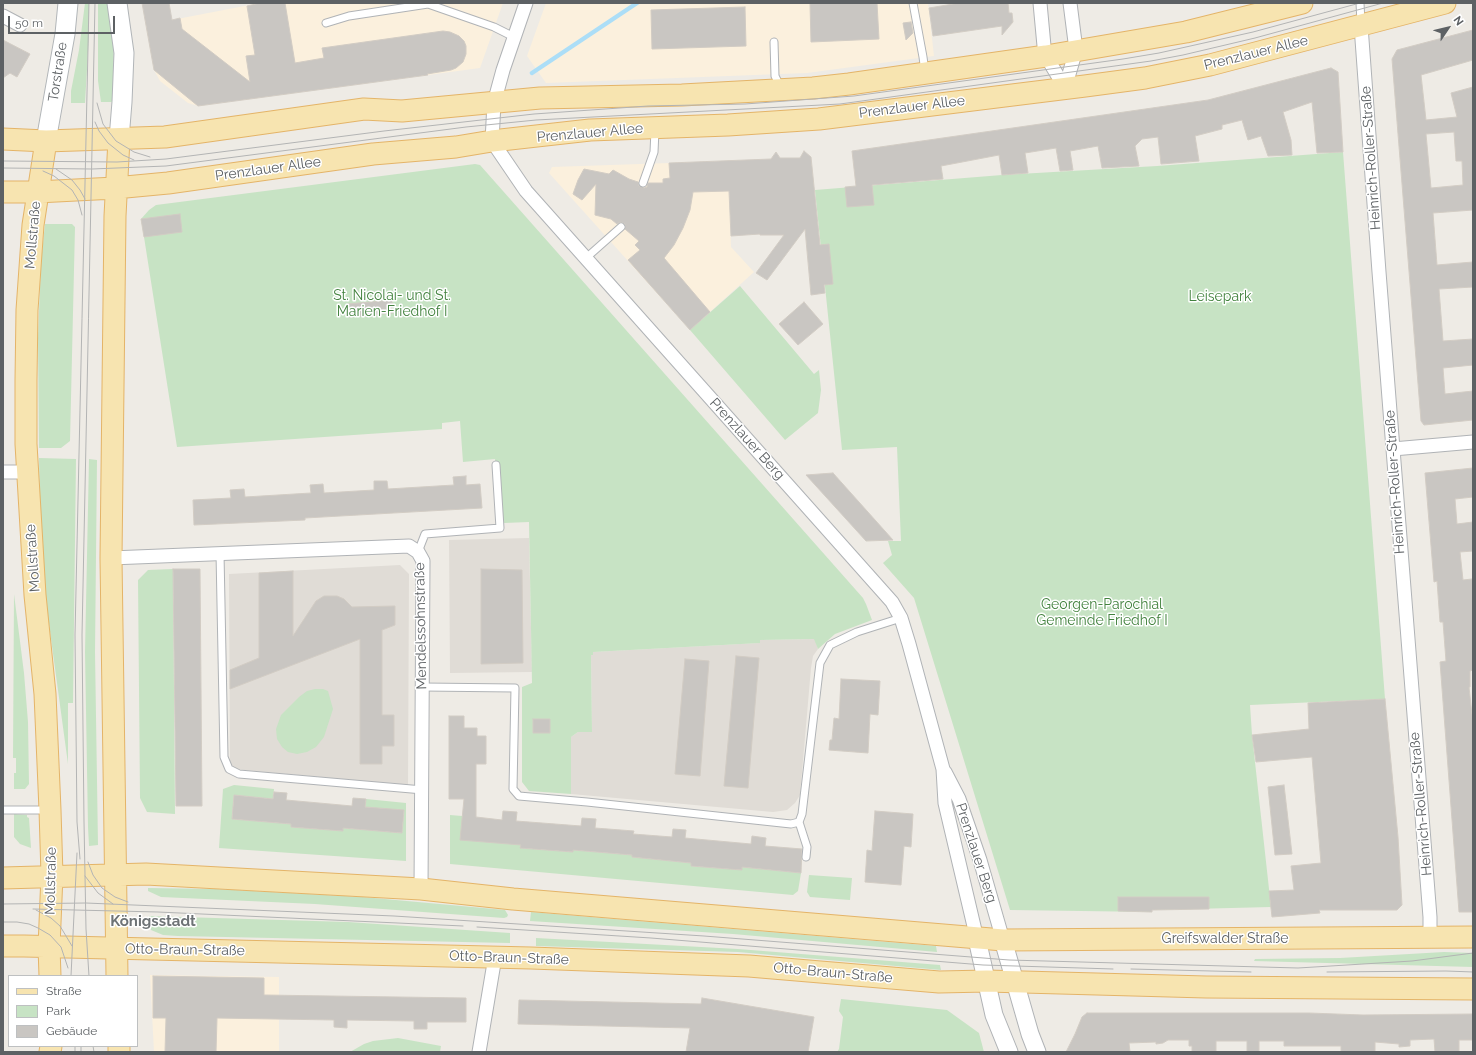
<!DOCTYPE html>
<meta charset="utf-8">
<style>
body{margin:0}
#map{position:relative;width:1476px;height:1055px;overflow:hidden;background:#eeebe5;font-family:Raleway,sans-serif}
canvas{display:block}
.frame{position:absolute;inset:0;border:4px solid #5d6164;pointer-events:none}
.legend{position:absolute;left:8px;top:975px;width:130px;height:72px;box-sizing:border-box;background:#fff;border:1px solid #bec0c1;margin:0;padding:5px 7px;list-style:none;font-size:12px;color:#5d6164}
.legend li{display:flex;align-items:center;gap:8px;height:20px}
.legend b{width:20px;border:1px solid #bec0c1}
.north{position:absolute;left:1428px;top:8px;width:40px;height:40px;-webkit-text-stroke:3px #fff;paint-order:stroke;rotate:55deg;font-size:11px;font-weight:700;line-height:16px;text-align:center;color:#5d6164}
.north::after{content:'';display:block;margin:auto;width:14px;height:18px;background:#5d6164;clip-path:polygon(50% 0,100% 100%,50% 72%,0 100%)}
.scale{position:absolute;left:8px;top:16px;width:107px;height:18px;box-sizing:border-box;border:2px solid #5d6164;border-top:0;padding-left:5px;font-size:12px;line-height:14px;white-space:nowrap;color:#5d6164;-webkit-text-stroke:3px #fff;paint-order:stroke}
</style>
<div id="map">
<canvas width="1476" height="1055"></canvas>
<div class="frame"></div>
<ul class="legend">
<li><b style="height:5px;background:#f7e4b0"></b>Straße</li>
<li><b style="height:11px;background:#c7e3c4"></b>Park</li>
<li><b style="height:11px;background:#c9c6c2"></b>Gebäude</li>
</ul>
<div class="north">N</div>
<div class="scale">50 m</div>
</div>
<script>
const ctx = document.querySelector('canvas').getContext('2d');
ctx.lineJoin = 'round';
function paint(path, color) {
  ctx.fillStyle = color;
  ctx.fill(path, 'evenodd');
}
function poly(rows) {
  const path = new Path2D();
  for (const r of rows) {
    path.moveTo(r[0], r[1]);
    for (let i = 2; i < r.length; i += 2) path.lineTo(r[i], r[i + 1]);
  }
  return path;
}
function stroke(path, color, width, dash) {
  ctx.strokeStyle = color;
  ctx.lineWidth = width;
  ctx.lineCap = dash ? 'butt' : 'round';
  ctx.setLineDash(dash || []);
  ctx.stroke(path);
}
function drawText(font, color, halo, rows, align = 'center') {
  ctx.font = font + ' Raleway,sans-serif';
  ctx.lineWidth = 3;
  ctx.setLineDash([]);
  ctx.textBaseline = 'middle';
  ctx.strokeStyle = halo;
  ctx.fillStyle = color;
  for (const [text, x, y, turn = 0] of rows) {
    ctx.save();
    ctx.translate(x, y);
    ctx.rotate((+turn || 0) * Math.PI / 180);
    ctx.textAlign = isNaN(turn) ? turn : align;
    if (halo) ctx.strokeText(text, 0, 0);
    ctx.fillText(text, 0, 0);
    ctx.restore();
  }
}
paint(poly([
 [260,3,503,3,480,68,198,106,188,103,160,81,154,70,146,25],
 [546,3,928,3,934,56,807,73,546,83,527,56],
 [728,161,731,247,754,272,690,330,549,173,552,167],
 [150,975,279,977,279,1052,154,1052]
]), '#fbf0dd');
paint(poly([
 [529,538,532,672,450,673,449,540],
 [400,565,409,574,408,785,244,770,234,768,230,763,229,574],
 [815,639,818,649,813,656,811,668,800,795,795,803,787,810,773,812,571,794,571,737,578,732,592,732,591,655,593,652,759,643,760,640]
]), '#e0dcd6');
paint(poly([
 [85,3,89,3,89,35,85,103,71,103,71,91,79,50],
 [98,3,110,3,114,37,113,102,101,102,98,81],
 [1343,152,1385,699,1250,705,1252,735,1271,907,1152,910,1152,912,1010,910,914,598,883,563,892,555,888,541,901,541,897,447,842,450,815,190,1002,175,1157,166],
 [475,164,480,165,863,598,866,604,872,620,835,634,818,649,814,639,760,640,760,643,593,652,593,655,591,655,592,732,578,732,571,737,571,794,529,791,522,782,522,687,532,683,529,522,504,523,500,518,495,459,463,462,460,421,442,423,442,429,177,447,144,237,141,219,149,210,156,205],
 [45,224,72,224,75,227,70,441,61,448,39,448,38,337,41,262],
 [740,286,814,374,819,370,821,390,818,413,785,440,690,330],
 [39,458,76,459,73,703,68,703,68,764,41,565],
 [89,459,97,460,95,652,98,845,89,846,88,827,85,652],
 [173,569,175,814,147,812,140,798,138,580,148,570],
 [14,594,24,673,28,722,29,784,25,789,14,789,14,773,16,773,16,758,13,758],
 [315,689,323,689,328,691,333,709,324,737,316,747,307,752,297,754,288,752,282,747,277,739,276,729,281,715,299,697,307,691],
 [234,785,274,789,273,799,234,795,232,819,291,824,291,827,342,831,343,828,402,833,404,811,365,807,366,799,406,803,406,861,219,848,223,789],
 [14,814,27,815,27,817,29,818,31,848,20,844,14,837],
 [450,815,462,816,521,845,521,848,572,852,573,850,632,855,632,857,691,863,691,866,742,870,742,867,801,873,798,891,793,895,450,864],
 [809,875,852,878,850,900,810,897,807,892],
 [148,888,216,889,363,897,505,910,508,915,507,917,504,918,315,904,161,897,148,891],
 [531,912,936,946,937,952,733,934,530,921],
 [149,916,348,922,510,933,510,943,178,936,163,935,151,930],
 [536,938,738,949,940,965,941,970,738,952,536,946],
 [1444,952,1473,953,1473,967,1254,961,1255,959,1340,958],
 [841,999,947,1010,979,1033,984,1052,837,1052,839,1049,843,1017,839,1011],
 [398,1038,441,1046,440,1052,350,1052,364,1044,373,1041]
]), '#c7e3c4');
stroke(poly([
 [532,73,637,3]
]), '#acdef7', 4.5);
const building = poly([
 [142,3,169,3,172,20,180,18,182,29,250,82,246,56,255,55,247,6,260,3,285,3,295,63,324,58,322,48,443,31,450,32,459,36,464,41,466,46,466,54,463,62,456,68,451,70,427,74,428,75,198,106,154,70,142,3],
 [810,3,877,3,879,39,811,42,810,3],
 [959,3,1008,3,1009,13,1012,13,1013,22,1002,35,1002,26,933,36,929,8,959,3],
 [745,7,746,46,652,49,651,10,745,7],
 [911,22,913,33,906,40,903,23,911,22],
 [1473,30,1473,60,1421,75,1426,120,1457,117,1451,93,1473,87,1473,210,1433,213,1437,265,1473,262,1473,287,1439,289,1443,341,1473,339,1473,365,1443,368,1445,394,1473,391,1473,420,1424,425,1421,421,1392,59,1397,50,1473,30],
 [1454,132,1456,161,1462,161,1463,185,1431,188,1426,134,1454,132],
 [3,40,30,54,17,77,10,73,3,78,3,40],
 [1331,68,1338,72,1343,152,1317,153,1312,102,1283,112,1291,140,1292,155,1268,156,1261,136,1248,140,1242,120,1222,125,1222,129,1195,136,1199,161,1161,164,1158,137,1142,139,1135,146,1139,166,1102,168,1098,146,1070,151,1073,170,1060,171,1056,148,1025,153,1028,173,1002,175,999,155,941,166,943,179,872,185,874,205,847,207,845,187,856,186,852,151,1208,100,1331,68],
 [804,151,811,157,820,245,829,244,833,284,824,285,825,293,811,295,805,229,767,280,756,273,784,235,760,235,760,234,731,236,729,191,693,192,690,210,683,228,674,245,664,258,710,312,690,330,628,260,640,250,635,245,639,241,625,229,625,224,620,222,617,224,611,219,595,215,596,184,582,200,573,194,578,180,584,169,609,174,613,170,629,179,638,182,639,186,644,188,647,187,648,183,663,183,663,179,670,178,669,163,771,159,776,152,780,158,800,158,804,151],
 [180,214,182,232,144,237,141,219,180,214],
 [392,300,393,313,349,317,348,304,392,300],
 [804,302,823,324,798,345,779,324,804,302],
 [1473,468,1473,497,1455,499,1457,524,1473,522,1473,551,1460,552,1463,580,1472,579,1473,590,1473,670,1470,671,1470,687,1469,687,1473,724,1473,912,1459,912,1440,662,1446,661,1443,622,1440,622,1437,581,1434,582,1425,473,1473,468],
 [833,473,893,540,866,541,806,475,833,473],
 [466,476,466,485,480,484,482,508,305,518,305,520,194,525,193,500,231,498,230,490,244,489,245,497,311,493,310,485,323,484,324,493,374,490,374,481,387,481,388,489,454,485,453,477,466,476],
 [173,569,200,569,202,806,176,806,173,569],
 [481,569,522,570,523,663,481,664,481,569],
 [293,571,293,636,316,601,324,596,337,596,344,599,352,607,395,606,395,625,382,630,382,715,394,715,394,746,382,746,382,764,360,764,360,639,230,689,230,670,259,658,259,573,293,571],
 [736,656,759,658,748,788,724,786,736,656],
 [685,659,709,661,700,776,675,774,685,659],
 [841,679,880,681,878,715,870,714,868,753,829,750,830,740,832,740,834,718,839,719,841,679],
 [1385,699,1398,837,1402,905,1397,910,1319,910,1320,913,1272,917,1269,891,1294,890,1291,866,1321,863,1312,757,1256,762,1252,735,1309,729,1308,703,1385,699],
 [449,716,464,716,464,728,477,728,477,736,486,736,486,764,476,764,476,817,502,820,503,811,517,812,516,821,581,826,582,818,596,819,595,828,634,831,633,834,672,837,673,829,686,830,685,838,751,844,752,836,766,838,765,846,802,849,801,873,742,867,742,870,691,866,691,863,632,857,632,855,573,850,573,852,520,848,521,845,460,840,464,799,449,799,449,716],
 [533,719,550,719,550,733,533,733,533,719],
 [1284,785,1292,854,1275,855,1268,787,1284,785],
 [274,792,287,793,286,800,352,806,353,798,366,799,365,807,404,810,402,833,343,828,343,831,291,827,291,824,232,819,234,795,273,799,274,792],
 [875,811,913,814,911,847,904,846,901,885,865,882,867,850,872,851,875,811],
 [1118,897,1209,897,1209,909,1152,910,1152,912,1118,911,1118,897],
 [153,976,264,978,264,995,466,998,466,1022,427,1022,427,1029,414,1029,414,1021,347,1020,347,1028,334,1027,334,1020,217,1018,216,1052,165,1052,166,1018,153,1018,153,976],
 [702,998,814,1017,808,1052,686,1052,690,1028,518,1024,519,1000,701,1004,702,998],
 [1087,1013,1309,1013,1363,1015,1473,1014,1473,1040,1459,1040,1459,1052,1435,1052,1434,1039,1410,1040,1410,1046,1399,1047,1399,1044,1375,1042,1375,1052,1341,1052,1341,1046,1284,1046,1284,1041,1259,1041,1259,1052,1247,1052,1247,1041,1216,1041,1216,1052,1192,1052,1192,1046,1189,1046,1189,1040,1168,1040,1163,1043,1156,1044,1156,1042,1129,1043,1130,1052,1066,1052,1075,1034,1082,1017,1087,1013]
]);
paint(building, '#c9c6c2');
stroke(building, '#d2ccc4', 1);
const service = poly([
 [913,3,923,57,925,72],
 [1360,3,1361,23],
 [326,23,349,16,428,4,494,27,514,37],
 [774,42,775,76,781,88],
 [643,183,654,152,655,130],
 [586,258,621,227],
 [418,552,425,534,500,528,496,465],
 [220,553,224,757,229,769,239,774,423,790],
 [423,687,515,688,513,789,519,796,587,802,791,824,799,822],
 [4,810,48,810],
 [806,857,807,847,799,822,802,814,820,663,830,645,857,632,901,618]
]);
const minor = poly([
 [526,3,503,70,494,103,492,141,526,191,892,602,901,618,909,644,943,769,945,803,977,939],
 [1040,3,1044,46,1046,56,1065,88],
 [3,16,20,25],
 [1361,26,1379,272,1430,917,1430,937],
 [1065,88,1076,50,1070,3],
 [1393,449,1473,442],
 [3,472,28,472],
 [111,558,409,546,418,552,423,561,421,889],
 [945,772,959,799,980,860,1003,940],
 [479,1052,495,957]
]);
const tertiary = poly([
 [977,939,994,1015,1009,1052],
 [1003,940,1030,1034,1037,1052]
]);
const secondary = poly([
 [117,3,124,53,122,102,119,139],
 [46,141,65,34,68,3]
]);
const primary = poly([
 [3,139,46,141,165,137,364,109,402,111,540,98,682,95,813,88,849,84,1046,56,1186,32,1302,3],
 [46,141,33,225,27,310,26,380,26,444,35,595,45,694,50,810,52,875,49,947,50,976],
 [3,192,37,192,115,188,168,183,373,154,456,147,492,141,590,130,728,125,819,119,1085,86,1145,78,1210,65,1445,3],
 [3,878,146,874,421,889,513,899,1003,940,1473,937],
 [3,946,24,946,531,958,749,966,939,982,987,981,1206,987,1473,989],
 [117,976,111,558,115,216,119,139],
 [119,1046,119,1052],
 [50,1052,51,1046]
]);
stroke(service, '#b0b3b6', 9);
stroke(minor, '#b0b3b6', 15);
stroke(tertiary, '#b0b3b6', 19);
stroke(secondary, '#b1b5b8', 21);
stroke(primary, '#e4b468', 23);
stroke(service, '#fff', 7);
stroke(minor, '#fff', 13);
stroke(tertiary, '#fff', 17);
stroke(secondary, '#fff', 19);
stroke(primary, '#f7e4b0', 21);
stroke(poly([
 [97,103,103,124,116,141,134,152,150,157],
 [95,122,99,131,108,143,123,155,134,160],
 [3,161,117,162,166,159,384,131,534,114,648,106,745,104,854,96,1123,59,1159,53,1253,32,1360,3],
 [3,168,92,169,166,166,466,127,536,120,840,104,1151,61,1183,55,1255,38,1383,3],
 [56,169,72,180,80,190,85,199],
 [43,171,54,176,72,190,78,200,82,215],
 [80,859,77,822,75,635,89,3],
 [88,862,93,875,102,888,115,897,128,902],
 [85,876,98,893,113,904],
 [3,904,86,903,394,916,704,936,1009,960,1298,968,1412,961,1473,953],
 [33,909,158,912,463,926],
 [36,910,51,918,60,926,72,946],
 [3,922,17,922,29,924,38,928,50,935,61,947,68,968],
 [477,927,651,938,983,965,1113,969],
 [1131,969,1251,972],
 [1327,972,1446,971,1473,972],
 [71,976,77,853],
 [89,976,86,929,84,822,82,635,95,3],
 [75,1046,75,1052],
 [81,1046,81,1052],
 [93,1046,94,1052]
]), '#b3b4b4', 1);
drawText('14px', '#5d6164', '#fff', [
 ["Prenzlauer Allee",1256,53,-14],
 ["Torstraße",58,72,-81],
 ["Prenzlauer Allee",912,107,-7],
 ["Prenzlauer Allee",590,133,-5],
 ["Heinrich-Roller-Straße",1371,158,-94],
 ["Prenzlauer Allee",268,169,-8],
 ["Mollstraße",33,235,-85],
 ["Prenzlauer Berg",747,439,48],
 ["Heinrich-Roller-Straße",1395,482,-94],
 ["Mollstraße",33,558,-94],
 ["Mendelssohnstraße",421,626,-91],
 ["Heinrich-Roller-Straße",1421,804,-95],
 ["Prenzlauer Berg",976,853,72],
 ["Mollstraße",51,881,-89],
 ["Greifswalder Straße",1225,939],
 ["Otto-Braun-Straße",185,950,1],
 ["Otto-Braun-Straße",509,958,2],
 ["Otto-Braun-Straße",833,973,5]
]);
drawText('14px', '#42823e', '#fff', [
 ["St. Nicolai- und St.",392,296],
 ["Marien-Friedhof I",392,312],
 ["Leisepark",1220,297],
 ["Georgen-Parochial",1102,605],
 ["Gemeinde Friedhof I",1102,621]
]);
drawText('bold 15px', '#6e7376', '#fff', [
 ["Königsstadt",153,921]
]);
</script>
